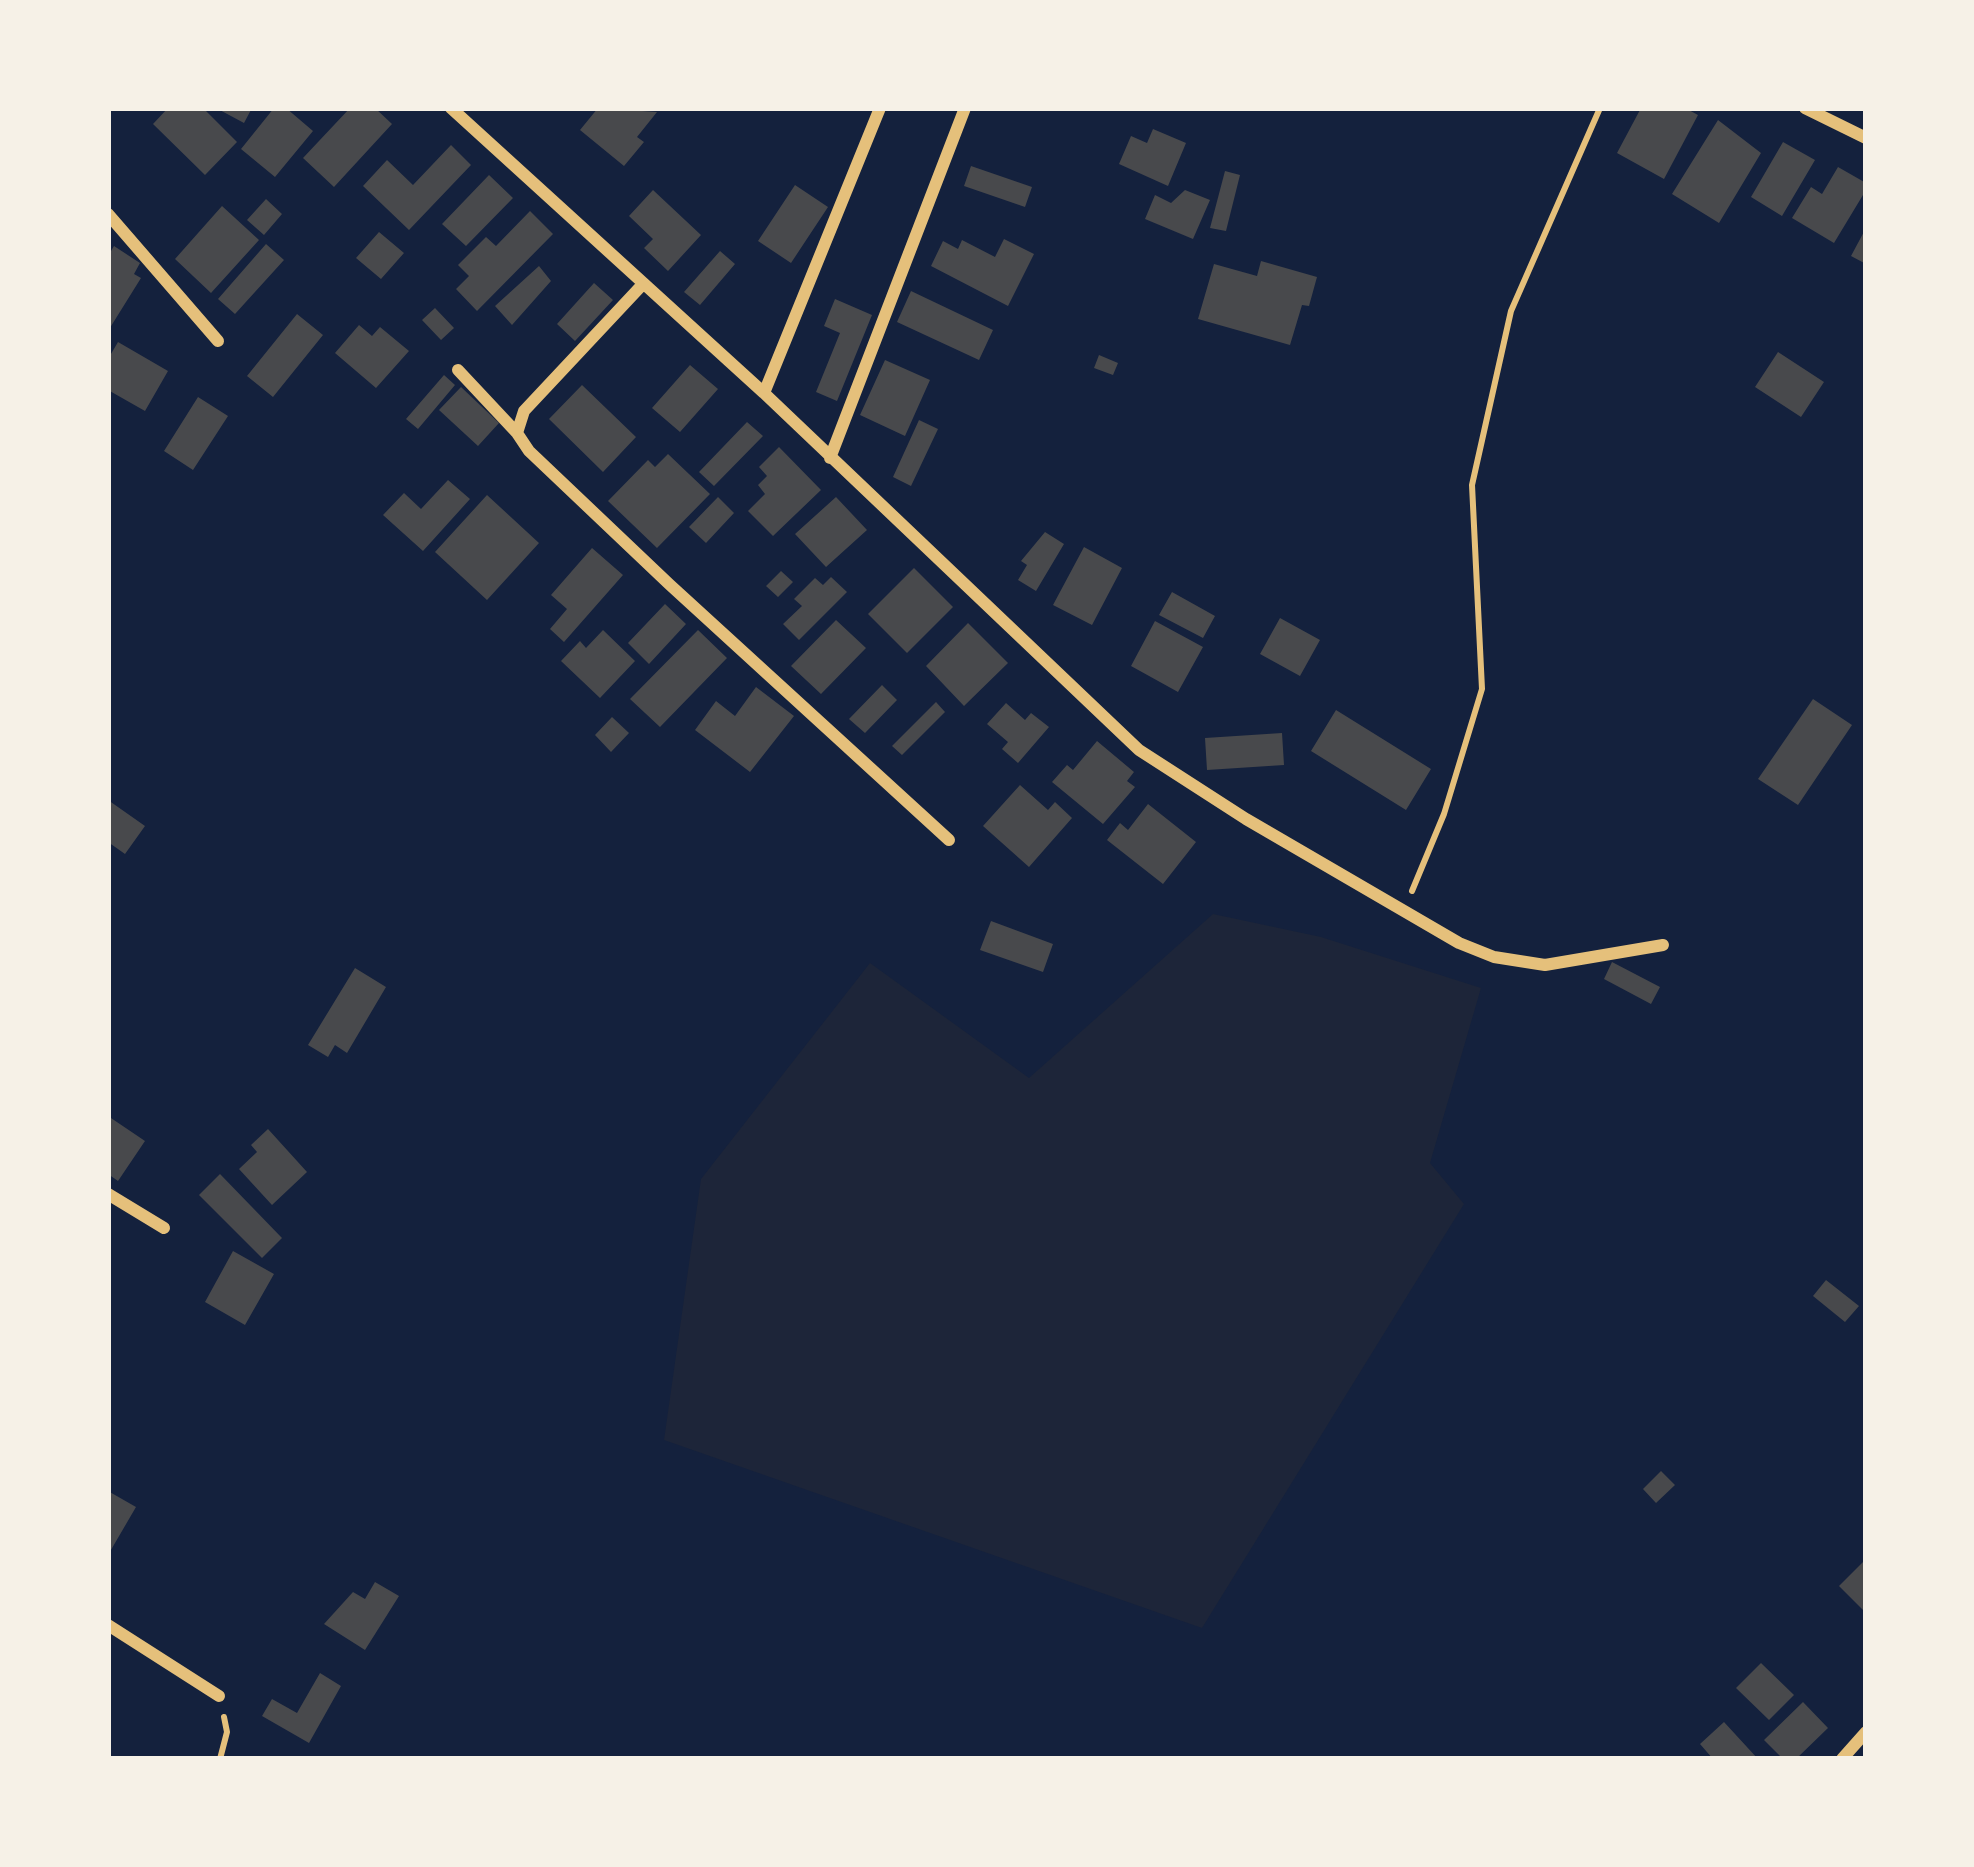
<!DOCTYPE html>
<style>
body{margin:0}
#map{position:relative;width:1974px;height:1867px;overflow:hidden;background:#14213d;font-family:"IBM Plex Sans",sans-serif}
canvas{display:block}
.frame{position:absolute;inset:0;border:111px solid #f6f1e7;pointer-events:none}
</style>
<div id="map">
<canvas width="1974" height="1867"></canvas>
<div class="frame"></div>
</div>
<script>
const ctx = document.querySelector('canvas').getContext('2d');
ctx.lineJoin = 'round';
function paint(path, color) {
  ctx.fillStyle = color;
  ctx.fill(path, 'evenodd');
}
function poly(rows) {
  const path = new Path2D();
  for (const r of rows) {
    path.moveTo(r[0], r[1]);
    for (let i = 2; i < r.length; i += 2) path.lineTo(r[i], r[i + 1]);
  }
  return path;
}
function stroke(path, color, width, dash) {
  ctx.strokeStyle = color;
  ctx.lineWidth = width;
  ctx.lineCap = dash ? 'butt' : 'round';
  ctx.setLineDash(dash || []);
  ctx.stroke(path);
}
paint(poly([
 [1213,914,1321,937,1481,988,1430,1163,1464,1204,1202,1628,664,1440,701,1179,870,963,1029,1078]
]), '#1d2539');
paint(poly([
 [168,108,203,108,237,142,205,175,153,124],
 [216,108,252,108,244,123],
 [274,108,286,108,313,131,275,177,241,149],
 [350,108,375,108,392,124,334,187,303,158],
 [598,108,657,112,637,137,644,142,624,166,580,130],
 [1641,108,1685,108,1698,115,1664,179,1617,153],
 [1718,120,1761,153,1719,223,1672,194],
 [1153,129,1186,143,1168,186,1119,164,1131,136,1147,143],
 [1783,142,1815,160,1782,216,1751,197],
 [451,145,471,165,409,230,363,186,387,160,413,185],
 [971,166,1032,187,1025,207,964,186],
 [1838,167,1866,183,1866,190,1834,243,1792,218,1811,187,1822,194],
 [1225,171,1240,175,1226,231,1210,228],
 [489,175,513,198,466,246,442,224],
 [795,185,828,207,791,263,758,241],
 [653,190,701,235,668,271,644,248,653,239,629,216],
 [1185,190,1210,200,1193,239,1145,219,1155,195,1171,203],
 [266,199,282,214,264,235,247,220],
 [222,206,259,240,211,293,175,259],
 [530,211,553,234,477,311,456,289,469,276,458,265,486,237,496,246],
 [1866,228,1866,264,1851,256],
 [379,232,404,253,381,279,356,258],
 [1004,239,1034,254,1008,306,931,266,943,241,958,249,962,240,995,257],
 [266,244,284,260,235,314,218,299],
 [114,246,140,263,134,274,141,278,108,331,108,256],
 [720,251,735,264,700,305,684,292],
 [1261,261,1317,277,1309,306,1302,305,1290,345,1198,319,1214,264,1257,276],
 [539,266,551,281,512,325,495,306],
 [594,283,613,300,575,341,557,324],
 [911,291,993,330,979,360,897,322],
 [835,299,872,315,837,401,816,392,840,333,824,326],
 [435,308,454,328,441,340,422,320],
 [297,314,323,335,273,397,247,376],
 [359,325,372,336,380,327,409,351,376,388,335,353],
 [118,342,168,371,145,411,108,390,108,359],
 [1778,352,1824,382,1801,417,1755,387],
 [1099,355,1118,363,1113,375,1094,368],
 [885,360,930,380,905,436,860,415],
 [690,365,718,389,680,432,652,408],
 [444,375,455,385,418,429,406,419],
 [582,385,636,437,603,472,549,419],
 [461,387,499,423,478,446,439,410],
 [198,397,228,416,193,470,164,451],
 [919,420,938,429,911,486,893,477],
 [747,422,763,436,714,486,699,472],
 [779,447,821,490,773,536,748,511,765,494,758,485,767,476,759,467],
 [668,454,710,494,657,548,608,501,648,460,655,467],
 [448,480,470,499,423,551,383,515,404,493,421,509],
 [487,495,539,543,487,600,435,552],
 [718,497,734,513,706,543,689,527],
 [836,497,867,530,826,567,795,534],
 [1045,532,1064,544,1036,591,1018,580,1027,565,1021,561],
 [1084,547,1122,568,1092,625,1053,605],
 [592,548,623,575,564,642,550,629,567,609,551,595],
 [914,568,953,607,907,653,868,614],
 [781,571,793,582,778,597,766,586],
 [831,577,847,592,799,640,783,624,802,606,794,599,815,578,823,585],
 [1172,592,1215,616,1203,638,1159,615],
 [665,604,686,624,649,664,628,643],
 [1280,618,1320,640,1300,676,1260,654],
 [836,620,866,648,821,694,791,666],
 [1155,621,1203,647,1178,692,1131,666],
 [968,623,1008,663,964,706,926,666],
 [603,630,635,661,600,698,561,661,580,641,586,648],
 [698,630,727,658,660,727,630,699],
 [882,685,897,700,865,733,849,719],
 [756,687,794,716,750,772,695,730,716,701,735,716],
 [1813,699,1852,725,1798,805,1758,779],
 [936,702,945,712,902,755,892,746],
 [1006,703,1025,720,1031,713,1049,727,1018,763,1002,749,1008,742,987,724],
 [1336,710,1431,769,1406,810,1311,751],
 [612,717,629,733,611,752,595,735],
 [1282,733,1284,765,1207,770,1205,738],
 [1097,741,1134,772,1127,781,1135,787,1103,824,1052,782,1067,765,1073,770],
 [1020,785,1048,810,1055,802,1072,818,1029,867,983,826],
 [108,800,145,826,125,854,108,842],
 [1148,804,1196,842,1163,884,1107,840,1120,823,1128,830],
 [991,921,1053,944,1043,972,980,950],
 [1612,962,1660,987,1651,1004,1604,979],
 [355,968,386,987,347,1053,335,1045,328,1057,308,1045],
 [108,1116,145,1141,118,1181,108,1174],
 [268,1129,307,1172,272,1205,239,1169,257,1152,251,1145],
 [220,1174,282,1238,262,1258,199,1195],
 [233,1251,274,1274,245,1325,205,1302],
 [1826,1280,1859,1306,1845,1322,1813,1296],
 [1661,1471,1675,1485,1656,1503,1643,1489],
 [108,1491,136,1507,108,1555],
 [1866,1559,1866,1613,1839,1586],
 [375,1582,399,1596,365,1650,324,1624,353,1592,365,1599],
 [1761,1663,1794,1695,1769,1720,1736,1688],
 [320,1673,341,1686,309,1743,262,1716,272,1699,297,1713],
 [1803,1702,1828,1728,1796,1759,1783,1759,1764,1740],
 [1724,1722,1758,1759,1713,1759,1700,1744]
]), '#48494c');
stroke(poly([
 [1412,891,1444,814,1482,689,1472,485,1511,311,1600,108],
 [220,1759,227,1732,224,1717]
]), '#e5c07b', 6);
stroke(poly([
 [451,108,764,393,1139,750,1246,819,1459,943,1494,957,1545,965,1663,945],
 [1805,108,1866,138],
 [108,214,218,341],
 [643,284,524,411,517,433,529,451,669,584,949,840],
 [458,370,517,433],
 [764,393,880,108],
 [830,458,965,108],
 [108,1194,164,1228],
 [108,1625,219,1696],
 [1842,1759,1866,1732]
]), '#e5c07b', 12);
</script>
